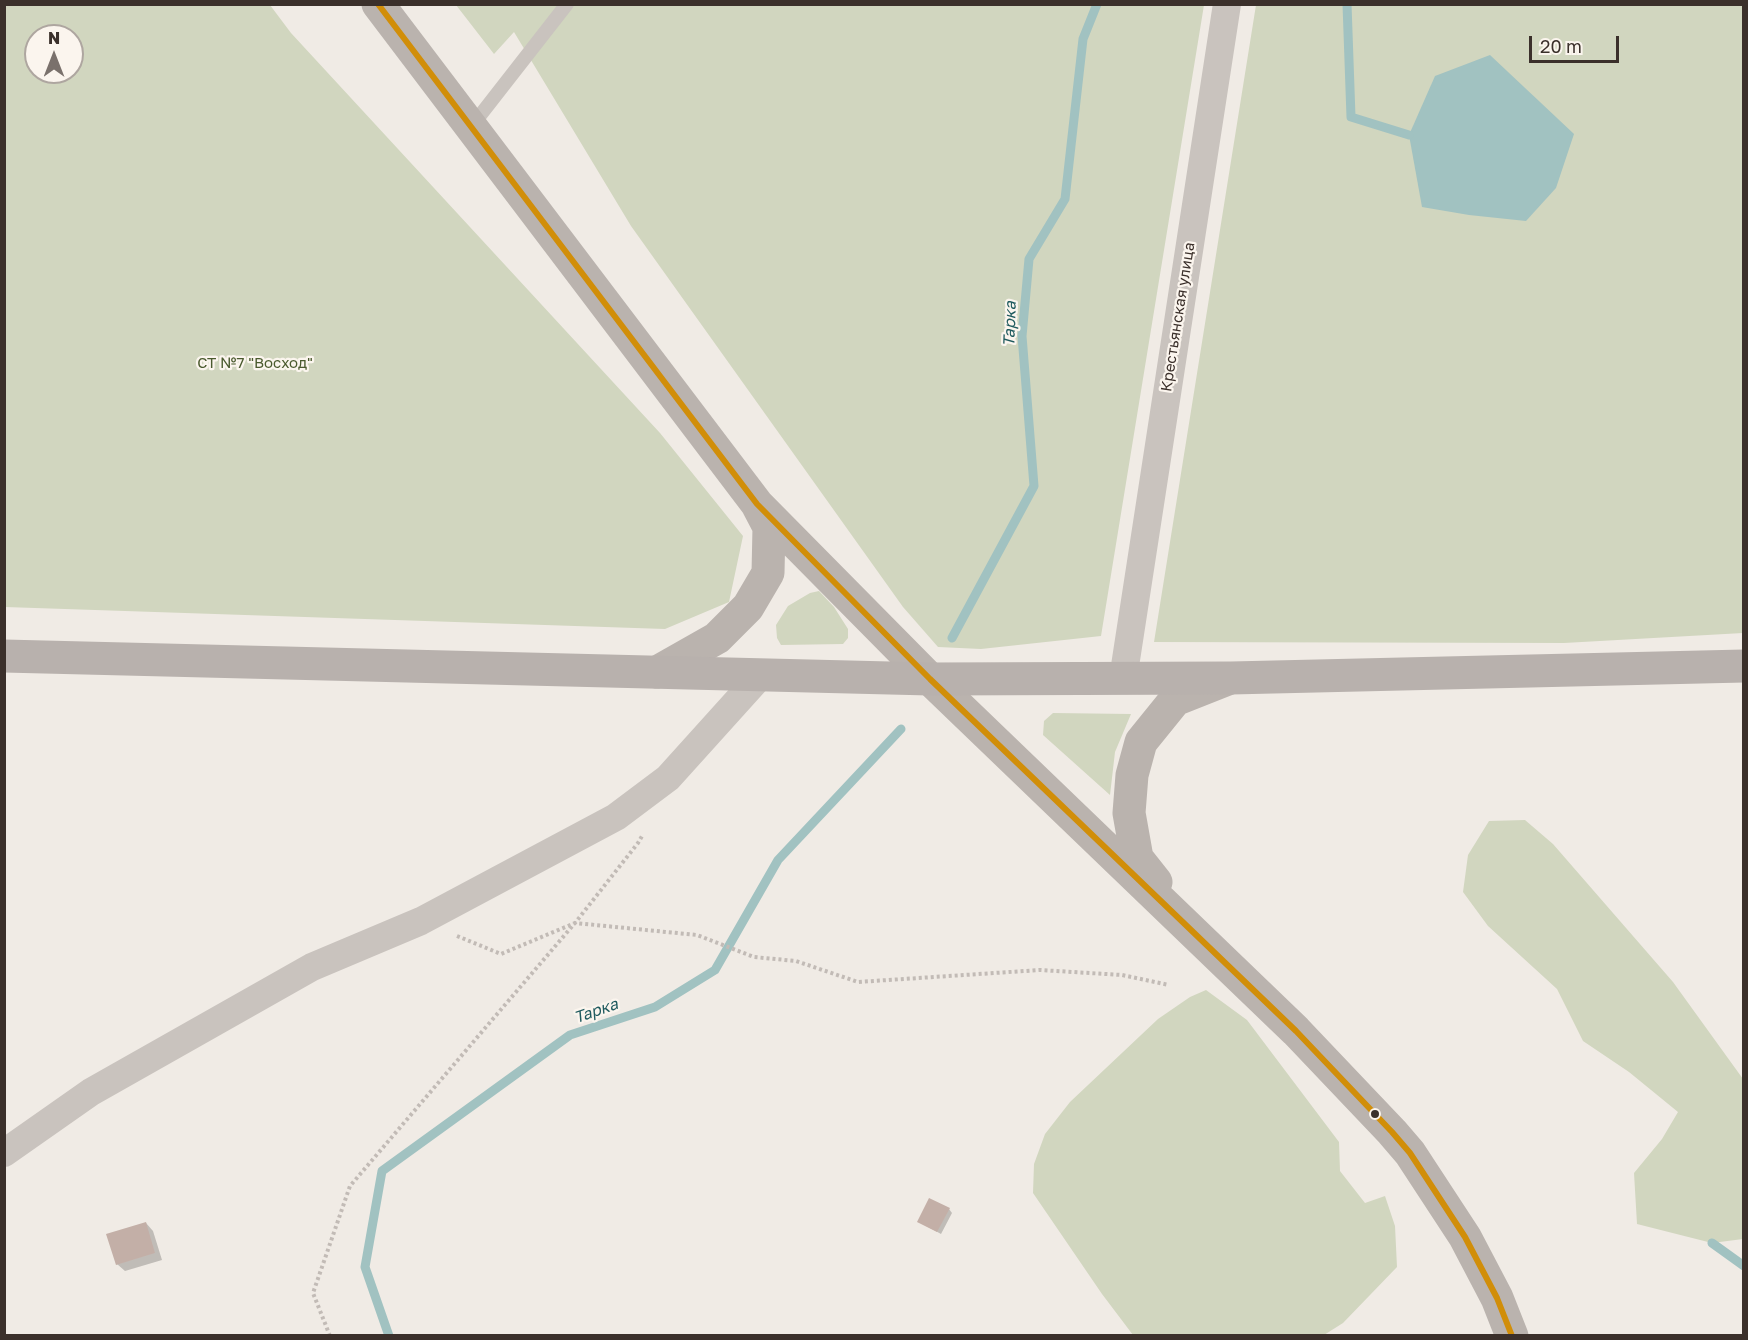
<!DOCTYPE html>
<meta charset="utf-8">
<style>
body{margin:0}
#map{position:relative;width:1748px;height:1340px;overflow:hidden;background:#f0ebe5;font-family:"Golos Text",sans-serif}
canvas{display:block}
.frame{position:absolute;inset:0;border:6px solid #3b302b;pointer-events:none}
.north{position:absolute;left:24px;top:24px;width:60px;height:60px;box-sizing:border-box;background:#fbf5ee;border:2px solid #aea6a0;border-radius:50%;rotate:0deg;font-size:16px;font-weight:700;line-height:24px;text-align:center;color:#3b302b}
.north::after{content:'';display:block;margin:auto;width:21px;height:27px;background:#7a716c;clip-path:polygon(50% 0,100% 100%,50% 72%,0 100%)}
.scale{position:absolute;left:1529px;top:36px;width:90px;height:27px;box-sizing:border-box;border:3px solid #3b302b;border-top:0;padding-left:8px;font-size:18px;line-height:21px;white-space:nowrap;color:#3b302b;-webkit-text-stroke:4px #fbf5ee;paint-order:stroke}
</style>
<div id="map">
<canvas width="1748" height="1340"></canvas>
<div class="frame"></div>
<div class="north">N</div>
<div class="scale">20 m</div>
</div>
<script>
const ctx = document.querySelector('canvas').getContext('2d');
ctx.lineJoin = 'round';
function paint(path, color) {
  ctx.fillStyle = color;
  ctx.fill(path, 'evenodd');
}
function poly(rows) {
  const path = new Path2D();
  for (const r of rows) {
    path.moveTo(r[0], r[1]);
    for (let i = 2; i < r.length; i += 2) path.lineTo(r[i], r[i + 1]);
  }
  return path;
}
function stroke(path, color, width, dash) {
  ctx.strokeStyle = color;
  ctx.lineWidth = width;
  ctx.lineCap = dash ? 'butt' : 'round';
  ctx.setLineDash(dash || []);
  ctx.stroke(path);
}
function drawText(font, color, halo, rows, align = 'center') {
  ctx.font = font + ' "Golos Text",sans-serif';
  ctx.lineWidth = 4.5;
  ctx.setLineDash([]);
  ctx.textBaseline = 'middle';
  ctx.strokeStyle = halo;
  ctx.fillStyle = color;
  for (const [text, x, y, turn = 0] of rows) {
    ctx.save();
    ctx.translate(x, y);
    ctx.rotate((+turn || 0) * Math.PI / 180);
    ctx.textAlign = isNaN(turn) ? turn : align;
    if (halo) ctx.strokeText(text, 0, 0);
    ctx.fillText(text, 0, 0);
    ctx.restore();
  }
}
paint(poly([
 [5,4,270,5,291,33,660,433,743,536,729,602,665,629,5,607],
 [36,36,72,36,72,72,36,72],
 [456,5,1204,5,1101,636,981,649,938,647,903,607,631,226,514,32,494,54],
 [1256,5,1743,5,1743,633,1564,643,1154,642],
 [819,591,834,607,848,629,848,638,843,644,781,645,777,638,776,625,788,606,810,593],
 [1053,713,1131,714,1115,752,1110,795,1043,735,1044,721],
 [1525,820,1553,844,1673,982,1743,1079,1743,1239,1712,1243,1637,1224,1634,1173,1662,1139,1678,1112,1629,1072,1583,1041,1557,989,1488,926,1463,892,1468,855,1489,821],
 [1206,990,1247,1020,1339,1142,1340,1171,1365,1203,1385,1196,1395,1226,1397,1267,1343,1323,1324,1335,1133,1335,1102,1294,1033,1193,1034,1164,1045,1134,1070,1102,1158,1019,1190,997]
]), '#d1d6bf');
paint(poly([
 [1490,55,1574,134,1556,188,1526,221,1469,215,1422,207,1409,135,1435,76]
]), '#a1c2c1');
paint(poly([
 [949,1209,952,1213,941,1234,919,1222],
 [146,1223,153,1231,162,1260,125,1271,117,1264]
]), '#0003');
stroke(poly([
 [1347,4,1351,117,1409,135],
 [952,638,1034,486,1022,336,1029,259,1065,199,1083,39,1097,4],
 [1712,1243,1744,1266],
 [389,1336,365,1267,382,1171,570,1035,655,1007,715,970,778,860,901,729]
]), '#a1c2c1', 9);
paint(poly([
 [929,1198,950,1208,937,1232,917,1222],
 [146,1222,155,1253,116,1265,106,1234]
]), '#c3afa7');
stroke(poly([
 [457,936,501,954,575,923,697,935,754,957,796,961,858,982,1040,970,1122,975,1169,985],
 [330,1336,313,1293,350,1186,575,923,638,843,642,836]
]), '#c2bbb6', 4, [3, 3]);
stroke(poly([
 [471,127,567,4]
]), '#c9c3be', 14);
stroke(poly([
 [1123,679,1227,4],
 [4,1153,91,1092,312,967,421,921,616,817,668,778,760,676]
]), '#c9c3be', 28);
stroke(poly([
 [378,4,757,504,930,679,1296,1031,1392,1132,1410,1153,1465,1237,1497,1298,1512,1336],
 [657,672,717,638,748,607,768,573,769,527,758,506],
 [1156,882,1137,858,1129,813,1132,775,1141,742,1175,700,1228,679]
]), '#bab3ae', 33);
stroke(poly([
 [4,656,930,679,1231,678,1744,666]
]), '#b8b1ad', 33);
stroke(poly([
 [378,4,757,504,930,679,1296,1031,1392,1132,1410,1153,1465,1237,1497,1298,1512,1336]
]), '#d18e09', 6);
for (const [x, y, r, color] of [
 [1375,1114,5,"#3b302b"]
]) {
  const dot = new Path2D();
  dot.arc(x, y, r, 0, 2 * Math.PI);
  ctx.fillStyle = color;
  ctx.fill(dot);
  stroke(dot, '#fbf5ee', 2);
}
drawText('15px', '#3b302b', '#fbf5ee', [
 ["Крестьянская улица",1178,317,-81]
]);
drawText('15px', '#4a5a2e', '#fbf5ee', [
 ["СТ №7 \"Восход\"",255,363]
]);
drawText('italic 16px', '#1f5a5e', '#fbf5ee', [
 ["Тарка",1010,324,-88],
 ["Тарка",596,1011,-19]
]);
</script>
